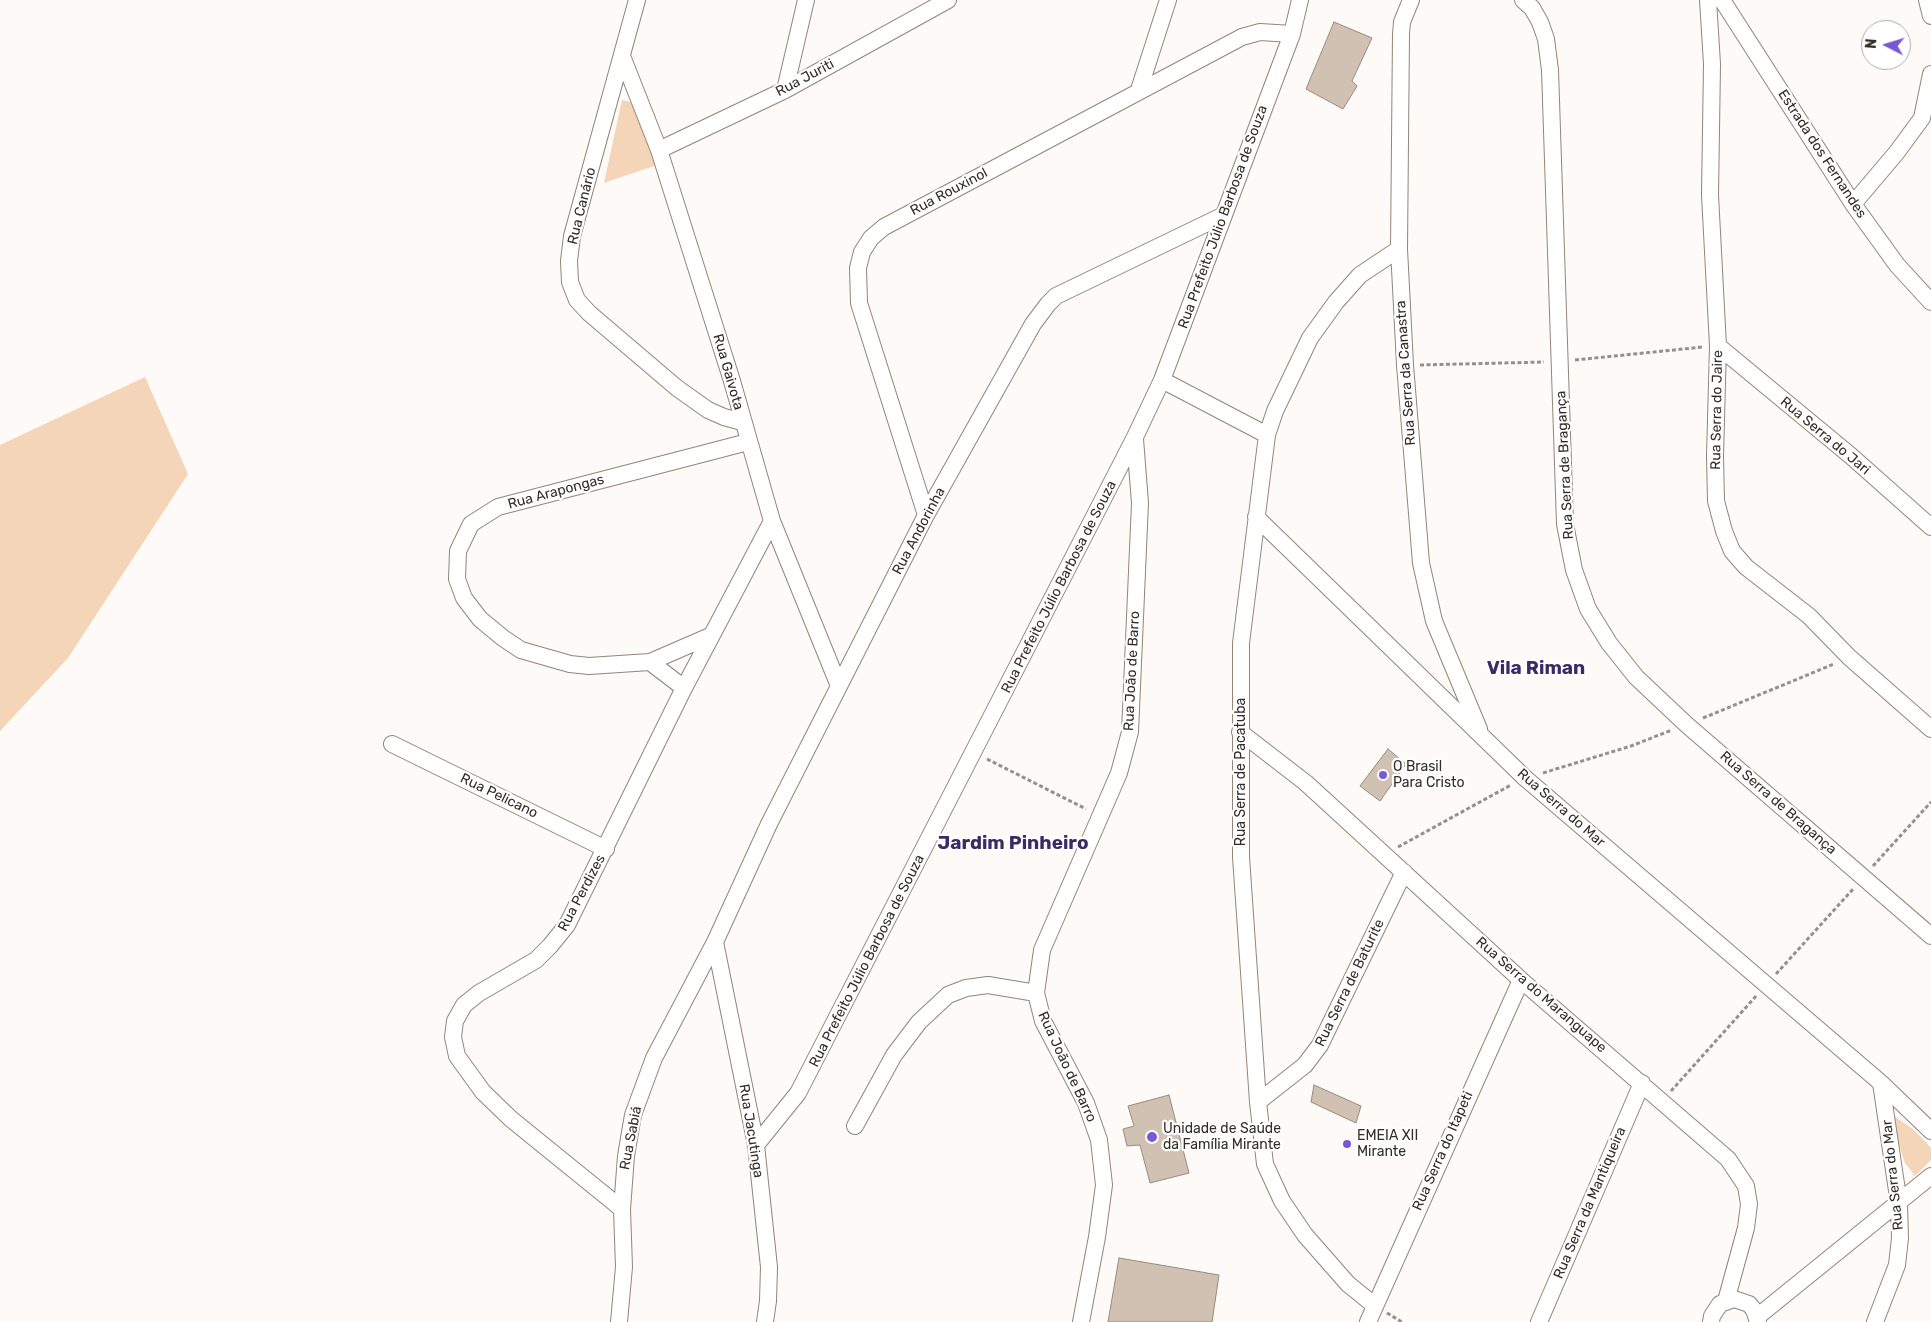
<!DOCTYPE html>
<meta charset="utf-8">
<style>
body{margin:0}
#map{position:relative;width:1931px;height:1322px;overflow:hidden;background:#fdfaf7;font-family:Rubik,sans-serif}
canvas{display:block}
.north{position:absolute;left:1861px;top:20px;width:50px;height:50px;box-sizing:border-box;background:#fff;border:1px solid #adaba9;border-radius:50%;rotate:275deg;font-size:14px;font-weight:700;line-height:20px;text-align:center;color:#332d27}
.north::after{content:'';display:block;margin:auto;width:18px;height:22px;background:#7959d3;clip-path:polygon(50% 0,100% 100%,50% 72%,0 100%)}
</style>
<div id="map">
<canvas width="1931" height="1322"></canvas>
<div class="north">N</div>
</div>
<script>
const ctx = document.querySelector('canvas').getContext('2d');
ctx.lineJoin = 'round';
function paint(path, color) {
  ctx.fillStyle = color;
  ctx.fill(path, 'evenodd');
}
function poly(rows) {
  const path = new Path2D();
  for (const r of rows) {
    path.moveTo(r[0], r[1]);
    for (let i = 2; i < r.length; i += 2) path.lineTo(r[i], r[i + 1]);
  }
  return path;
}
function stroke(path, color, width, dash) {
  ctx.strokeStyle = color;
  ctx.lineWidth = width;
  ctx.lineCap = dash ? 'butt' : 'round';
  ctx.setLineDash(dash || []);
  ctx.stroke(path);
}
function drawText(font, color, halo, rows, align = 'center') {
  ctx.font = font + ' Rubik,sans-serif';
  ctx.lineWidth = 4.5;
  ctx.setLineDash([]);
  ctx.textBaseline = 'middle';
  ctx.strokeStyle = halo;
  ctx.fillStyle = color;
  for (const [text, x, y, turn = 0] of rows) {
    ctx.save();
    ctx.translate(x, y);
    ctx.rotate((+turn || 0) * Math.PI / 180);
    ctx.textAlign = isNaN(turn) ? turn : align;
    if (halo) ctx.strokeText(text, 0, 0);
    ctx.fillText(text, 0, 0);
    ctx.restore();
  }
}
paint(poly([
 [622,100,631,102,657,165,604,183],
 [145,377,188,474,68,658,0,731,0,445],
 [1894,1116,1914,1130,1931,1148,1931,1160,1915,1176,1905,1163,1891,1121]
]), '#f5d5b7');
const building = poly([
 [1334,22,1372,38,1352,81,1357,86,1343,109,1306,89,1334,22],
 [1388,749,1406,764,1380,801,1360,786,1388,749],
 [1314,1085,1361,1106,1356,1123,1311,1102,1314,1085],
 [1169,1095,1189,1173,1150,1183,1140,1145,1127,1146,1123,1129,1134,1126,1128,1106,1169,1095],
 [1119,1258,1219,1275,1212,1322,1108,1322,1119,1258]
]);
paint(building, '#d0c1b3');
stroke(building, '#998b7e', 1);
const street = poly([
 [637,0,572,236,569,261,570,282,577,300,589,313,677,388,708,410,724,417,742,422],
 [1411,0,1402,22,1401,34,1399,249,1405,365,1421,563,1434,621,1479,729],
 [1523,0,1532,8,1540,22,1546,39,1550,70,1565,524,1574,570,1588,609,1609,643,1636,677,1687,725,1931,936],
 [1708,0,1712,64,1710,195,1718,346,1715,456,1716,501,1724,531,1732,551,1746,567,1809,616,1849,657,1931,729],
 [1722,0,1853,204,1897,265,1931,302],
 [1927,0,1931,16],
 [622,56,659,150,732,381,772,521,839,686],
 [785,90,806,0],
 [1139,90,1168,0],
 [659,150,785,90,948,0],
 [1853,204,1897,152,1922,118,1931,74],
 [1718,346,1851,456,1931,527],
 [1162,380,1267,435],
 [926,515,859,303,858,268,862,252,871,238,884,227,1242,37,1260,32,1292,34],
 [1256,517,1525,778,1881,1083,1931,1131],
 [710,636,650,662,589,666,570,664,521,650,503,638,480,619,464,598,457,579,458,551,471,524,498,507,748,442],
 [650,662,684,688],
 [1240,732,1306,783,1521,980,1728,1159,1746,1186,1749,1204,1746,1228,1726,1301],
 [392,744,606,849],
 [715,942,756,1145,769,1267,768,1301,765,1322],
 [1258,1102,1305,1065,1320,1045,1404,872],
 [855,1126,894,1055,919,1022,948,995,966,988,988,985,1036,993],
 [756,1145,798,1093,1135,437,1162,380,1292,34,1300,0],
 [622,1209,511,1119,483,1092,457,1056,453,1037,455,1021,464,1005,479,993,536,960,550,946,567,925,684,688,772,521],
 [1374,1305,1348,1284,1305,1235,1282,1201,1265,1164,1258,1102,1241,857,1241,643,1267,435,1275,411,1310,338,1336,302,1360,275,1399,249],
 [1757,1317,1931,1176],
 [619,1322,624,1267,622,1209,626,1156,633,1115,654,1058,715,942,769,824,926,515,1033,324,1048,304,1056,296,1224,215],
 [1081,1322,1097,1237,1104,1185,1099,1140,1086,1103,1043,1021,1036,993,1042,950,1119,773,1130,732,1140,503,1135,439],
 [1368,1322,1521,980],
 [1539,1322,1642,1083],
 [1711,1322,1712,1316,1720,1304,1734,1299,1749,1304,1754,1310,1758,1322],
 [1875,1322,1897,1265,1900,1238,1899,1204,1881,1083]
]);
stroke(street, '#938578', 18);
stroke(poly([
 [1575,360,1703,347],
 [1420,365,1544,362],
 [1703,718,1834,664],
 [987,759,1086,809],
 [1543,773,1631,746,1672,730],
 [1398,847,1511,785],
 [1873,866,1931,802],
 [1776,974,1854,888],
 [1671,1091,1757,995],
 [1387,1313,1402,1322]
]), '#95908c', 3, [4, 2.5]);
stroke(street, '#fff', 16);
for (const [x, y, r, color] of [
 [1383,775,5,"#7959d3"],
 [1152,1137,6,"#7959d3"],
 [1347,1144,5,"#7959d3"]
]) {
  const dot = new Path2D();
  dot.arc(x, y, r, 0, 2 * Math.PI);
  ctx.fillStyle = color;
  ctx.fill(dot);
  stroke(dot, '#fff', 2);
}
drawText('14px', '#332d27', '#fff', [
 ["Rua Juriti",805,78,-28],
 ["Estrada dos Fernandes",1822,154,57],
 ["Rua Rouxinol",949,192,-28],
 ["Rua Canário",582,206,-76],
 ["Rua Prefeito Júlio Barbosa de Souza",1223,217,-70],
 ["Rua Gaivota",728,372,74],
 ["Rua Serra da Canastra",1406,373,-94],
 ["Rua Serra do Jaire",1717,410,-89],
 ["Rua Serra do Jari",1825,436,40],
 ["Rua Serra de Bragança",1565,465,-93],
 ["Rua Arapongas",556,492,-15],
 ["Rua Andorinha",919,531,-62],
 ["Rua Prefeito Júlio Barbosa de Souza",1059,587,-63],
 ["Rua João de Barro",1132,671,-87],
 ["Rua Serra de Pacatuba",1241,772,-90],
 ["Rua Pelicano",499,796,26],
 ["Rua Serra de Bragança",1778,803,41],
 ["Rua Serra do Mar",1561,808,41],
 ["Rua Perdizes",582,893,-62],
 ["Rua Prefeito Júlio Barbosa de Souza",867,961,-63],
 ["Rua Serra de Baturite",1350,983,-64],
 ["Rua Serra do Maranguape",1541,995,41],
 ["Rua João de Barro",1067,1067,65],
 ["Rua Jacutinga",751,1131,81],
 ["Rua Sabiá",631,1138,-79],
 ["Rua Serra do Itapeti",1443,1151,-66],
 ["Rua Serra do Mar",1893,1175,-96],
 ["Rua Serra da Mantiqueira",1590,1203,-67]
]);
drawText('14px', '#332d27', '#fff', [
 ["O Brasil",1393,767],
 ["Para Cristo",1393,783],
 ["Unidade de Saúde",1163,1129],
 ["da Família Mirante",1163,1145],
 ["EMEIA XII",1357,1136],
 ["Mirante",1357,1152]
], 'left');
drawText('bold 19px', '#3a2b67', '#fff', [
 ["Vila Riman",1536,669],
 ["Jardim Pinheiro",1013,844]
]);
</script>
